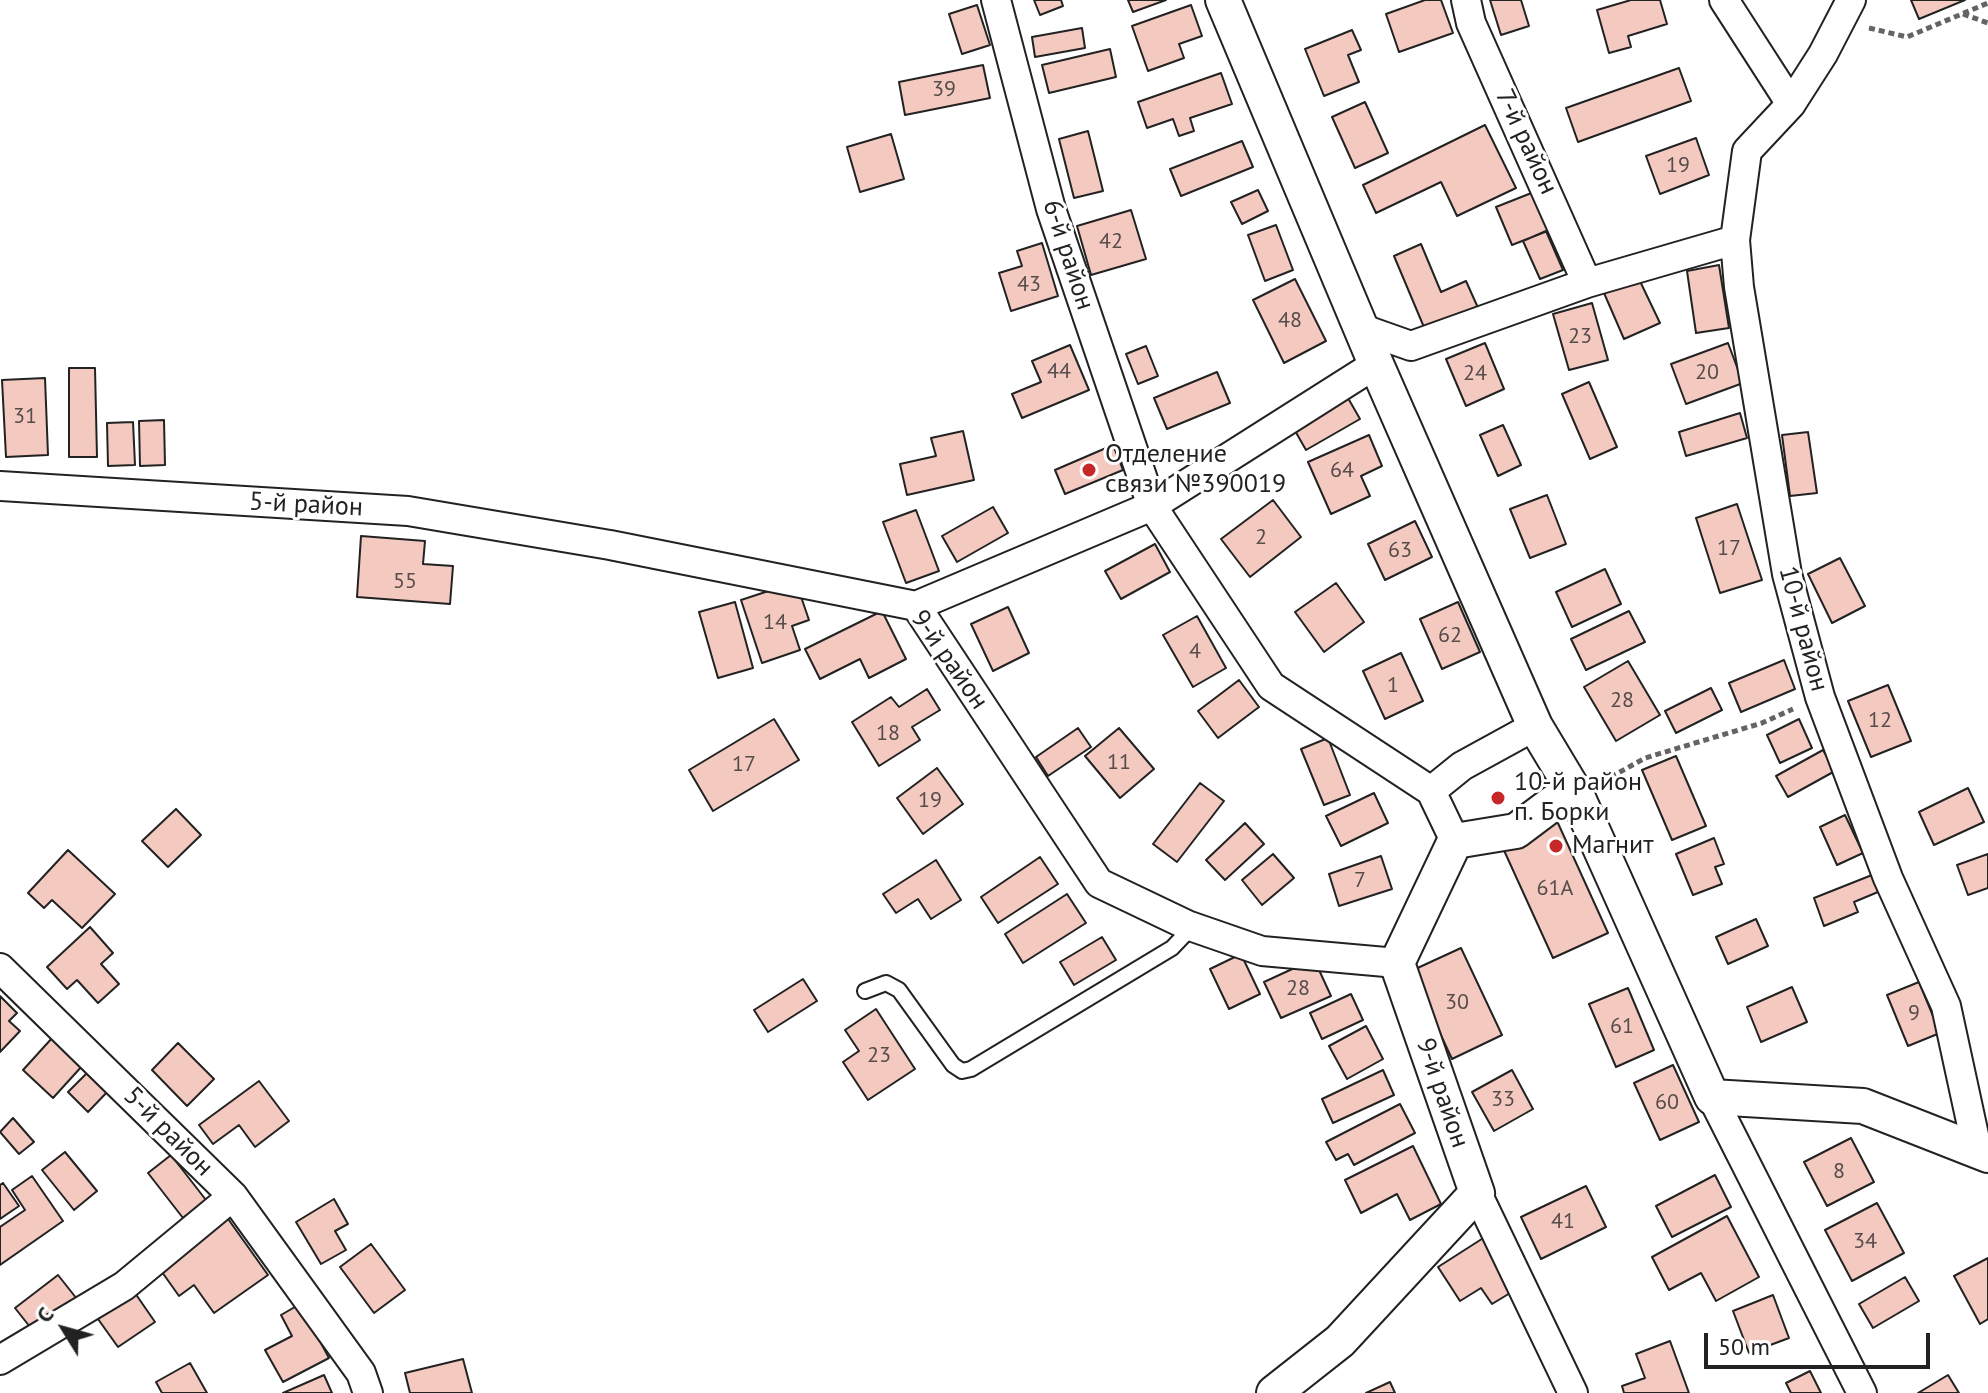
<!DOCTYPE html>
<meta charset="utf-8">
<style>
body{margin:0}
#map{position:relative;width:1988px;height:1393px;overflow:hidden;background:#fff;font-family:"PT Sans",sans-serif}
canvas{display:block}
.north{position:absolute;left:24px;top:1289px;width:80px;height:80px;-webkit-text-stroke:6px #fff;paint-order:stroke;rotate:307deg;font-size:22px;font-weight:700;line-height:32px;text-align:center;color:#222}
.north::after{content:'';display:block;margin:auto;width:28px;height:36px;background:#222;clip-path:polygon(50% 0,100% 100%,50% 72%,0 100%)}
.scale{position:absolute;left:1704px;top:1333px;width:226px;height:36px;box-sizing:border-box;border:4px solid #222;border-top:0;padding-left:10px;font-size:24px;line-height:28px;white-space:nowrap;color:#222;-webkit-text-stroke:6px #fff;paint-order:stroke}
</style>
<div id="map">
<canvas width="1988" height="1393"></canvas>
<div class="north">С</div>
<div class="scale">50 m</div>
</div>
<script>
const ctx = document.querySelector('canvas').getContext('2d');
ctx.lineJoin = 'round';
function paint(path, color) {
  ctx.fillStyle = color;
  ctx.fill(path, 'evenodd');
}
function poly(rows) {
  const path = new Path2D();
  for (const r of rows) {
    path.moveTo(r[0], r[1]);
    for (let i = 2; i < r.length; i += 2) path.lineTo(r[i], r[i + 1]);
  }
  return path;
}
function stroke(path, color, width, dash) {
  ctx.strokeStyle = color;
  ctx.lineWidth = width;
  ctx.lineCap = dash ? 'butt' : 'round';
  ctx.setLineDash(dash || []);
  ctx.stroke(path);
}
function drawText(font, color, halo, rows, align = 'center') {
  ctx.font = font + ' "PT Sans",sans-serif';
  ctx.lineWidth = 6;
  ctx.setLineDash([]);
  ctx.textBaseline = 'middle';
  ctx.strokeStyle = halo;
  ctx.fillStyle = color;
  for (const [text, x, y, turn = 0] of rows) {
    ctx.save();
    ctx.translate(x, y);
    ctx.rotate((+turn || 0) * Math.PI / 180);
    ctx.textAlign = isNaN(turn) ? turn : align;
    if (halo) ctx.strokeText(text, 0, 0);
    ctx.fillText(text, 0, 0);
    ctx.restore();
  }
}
const building = poly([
 [1034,0,1061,0,1063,6,1040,15,1034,0],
 [1128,0,1166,0,1133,12,1128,0],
 [1425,0,1441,0,1453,33,1399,52,1386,14,1425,0],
 [1490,0,1521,0,1529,26,1501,35,1490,0],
 [1631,0,1660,0,1667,24,1628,36,1631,47,1609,53,1597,10,1631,0],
 [1911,0,1965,0,1919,19,1911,0],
 [977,5,990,45,962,54,949,14,977,5],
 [1191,5,1202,36,1179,44,1184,58,1148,71,1132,26,1191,5],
 [1082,28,1085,48,1035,57,1032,37,1082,28],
 [1352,30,1361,50,1348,55,1359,82,1324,96,1305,49,1352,30],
 [1110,49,1116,77,1049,93,1042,65,1110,49],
 [983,65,990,98,905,115,899,82,983,65],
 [1679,68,1691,101,1578,142,1566,108,1679,68],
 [1221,73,1232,104,1190,118,1194,131,1179,136,1173,119,1147,128,1138,102,1221,73],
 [1365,102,1388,153,1355,168,1332,117,1365,102],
 [1485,125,1516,188,1457,216,1441,182,1376,213,1363,185,1485,125],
 [1088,131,1103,191,1074,198,1059,139,1088,131],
 [891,134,904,179,860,192,847,147,891,134],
 [1696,138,1709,175,1660,194,1646,156,1696,138],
 [1242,141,1253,167,1181,196,1170,169,1242,141],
 [1258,190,1268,211,1242,224,1231,202,1258,190],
 [1539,190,1555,228,1512,245,1496,207,1539,190],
 [1131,210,1146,259,1091,275,1077,226,1131,210],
 [1276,225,1293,270,1265,281,1248,235,1276,225],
 [1546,231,1563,270,1540,279,1523,241,1546,231],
 [1042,243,1058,296,1011,311,999,273,1022,266,1017,251,1042,243],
 [1421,244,1441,292,1466,281,1479,310,1426,332,1394,256,1421,244],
 [1719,265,1729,328,1696,333,1687,271,1719,265],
 [1638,277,1660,323,1624,339,1604,293,1638,277],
 [1295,279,1326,341,1284,363,1253,300,1295,279],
 [1592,303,1608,360,1569,370,1553,314,1592,303],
 [1485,343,1504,389,1466,406,1446,359,1485,343],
 [1728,343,1743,383,1686,404,1671,364,1728,343],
 [1070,345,1089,390,1022,418,1012,394,1041,382,1032,361,1070,345],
 [1146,346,1158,376,1138,384,1126,354,1146,346],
 [69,368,95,368,97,457,69,457,69,368],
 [1217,372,1230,403,1167,429,1154,398,1217,372],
 [45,378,48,455,6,457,2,380,45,378],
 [1589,382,1617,447,1590,459,1562,394,1589,382],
 [1344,391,1360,419,1306,450,1290,422,1344,391],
 [1740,413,1747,438,1686,456,1679,432,1740,413],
 [164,420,165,465,140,466,139,421,164,420],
 [133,422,135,465,108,466,107,423,133,422],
 [1503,425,1521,465,1498,476,1480,435,1503,425],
 [963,431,974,480,907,495,900,464,936,456,931,438,963,431],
 [1808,432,1817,493,1790,496,1782,435,1808,432],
 [1369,435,1382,466,1361,476,1370,496,1331,514,1308,462,1369,435],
 [1113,445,1123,470,1065,494,1055,470,1113,445],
 [1547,495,1566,544,1530,558,1510,509,1547,495],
 [1273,500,1301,537,1250,577,1221,539,1273,500],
 [1737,504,1762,580,1720,593,1696,518,1737,504],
 [993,507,1008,533,957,562,942,536,993,507],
 [916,510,939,571,906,583,883,522,916,510],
 [1415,521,1432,557,1385,580,1368,544,1415,521],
 [361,536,425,541,423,564,453,566,450,604,357,597,361,536],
 [1155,544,1170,572,1121,599,1105,571,1155,544],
 [1840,558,1865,606,1832,623,1808,574,1840,558],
 [1605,569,1621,604,1572,627,1556,592,1605,569],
 [796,582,809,620,792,626,800,650,762,663,741,600,796,582],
 [1336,583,1364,622,1324,652,1295,612,1336,583],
 [735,602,753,668,718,678,699,612,735,602],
 [1458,602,1480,652,1442,669,1420,619,1458,602],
 [1008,607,1029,653,993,671,971,624,1008,607],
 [882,611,906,659,869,678,860,659,820,679,805,649,882,611],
 [1629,611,1645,642,1586,670,1571,639,1629,611],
 [1197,616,1226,668,1193,687,1163,635,1197,616],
 [1401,653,1423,701,1385,719,1363,671,1401,653],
 [1784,660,1795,689,1741,712,1729,683,1784,660],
 [1628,661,1660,715,1616,741,1584,687,1628,661],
 [1239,680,1259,707,1218,738,1198,711,1239,680],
 [1888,685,1911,741,1871,757,1848,701,1888,685],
 [1711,688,1722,710,1676,733,1665,711,1711,688],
 [927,689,940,710,912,727,920,740,879,766,852,722,891,697,899,707,927,689],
 [774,719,799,760,713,811,689,770,774,719],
 [1799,719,1812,748,1780,763,1767,735,1799,719],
 [1078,728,1091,747,1048,776,1036,757,1078,728],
 [1119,728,1154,769,1120,798,1085,756,1119,728],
 [1328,738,1350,795,1324,805,1301,749,1328,738],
 [1823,750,1835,771,1788,797,1776,776,1823,750],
 [1676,756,1706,826,1672,840,1642,770,1676,756],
 [937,768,963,804,923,834,897,798,937,768],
 [1200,783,1224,801,1177,862,1153,844,1200,783],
 [1968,788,1984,822,1934,845,1919,812,1968,788],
 [1374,793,1388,823,1341,846,1326,816,1374,793],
 [176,809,201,835,168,867,142,841,176,809],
 [1845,815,1863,853,1837,865,1820,827,1845,815],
 [1557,821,1608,933,1553,958,1502,846,1557,821],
 [1245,823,1264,844,1225,880,1206,860,1245,823],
 [1714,838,1724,864,1715,867,1722,884,1693,895,1676,854,1714,838],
 [68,850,115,894,82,928,52,900,44,908,28,893,68,850],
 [1273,854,1294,878,1262,905,1242,880,1273,854],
 [1988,854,1988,888,1968,895,1957,865,1988,854],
 [1381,856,1392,889,1339,906,1329,874,1381,856],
 [1040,857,1058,884,998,923,981,897,1040,857],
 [936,860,961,900,931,919,918,899,896,913,883,894,936,860],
 [1872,875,1878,892,1854,902,1858,912,1824,926,1814,898,1872,875],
 [1067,894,1086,923,1023,963,1005,934,1067,894],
 [1756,919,1768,946,1728,964,1716,937,1756,919],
 [90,927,113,953,101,964,119,984,98,1003,77,980,67,989,47,967,90,927],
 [1102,937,1116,960,1074,985,1060,962,1102,937],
 [1461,948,1502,1035,1452,1059,1411,971,1461,948],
 [1241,954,1260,994,1229,1009,1210,969,1241,954],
 [1314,959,1331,996,1281,1018,1264,982,1314,959],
 [803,979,817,1001,768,1032,754,1010,803,979],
 [1919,982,1940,1033,1908,1046,1887,995,1919,982],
 [1792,987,1807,1022,1761,1042,1747,1007,1792,987],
 [1628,988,1654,1050,1616,1067,1589,1004,1628,988],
 [1351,994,1363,1020,1322,1039,1310,1013,1351,994],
 [0,996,17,1013,9,1021,20,1031,0,1052,0,996],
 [876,1009,915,1069,868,1100,843,1062,859,1051,845,1030,876,1009],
 [1366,1026,1383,1059,1347,1079,1329,1046,1366,1026],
 [53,1037,83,1065,53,1098,23,1070,53,1037],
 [178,1043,214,1079,187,1106,152,1070,178,1043],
 [1673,1065,1699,1122,1660,1140,1634,1083,1673,1065],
 [91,1069,111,1088,88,1112,68,1092,91,1069],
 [1383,1070,1394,1095,1333,1123,1322,1099,1383,1070],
 [1512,1070,1533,1109,1494,1131,1472,1092,1512,1070],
 [259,1081,289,1121,255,1147,239,1125,213,1144,199,1125,259,1081],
 [1400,1104,1415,1133,1354,1165,1348,1154,1336,1160,1326,1142,1400,1104],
 [13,1118,34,1142,19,1154,0,1132,13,1118],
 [1851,1138,1874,1182,1827,1206,1804,1162,1851,1138],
 [1413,1146,1441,1204,1410,1220,1397,1194,1361,1213,1345,1180,1413,1146],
 [65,1152,97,1191,74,1210,42,1170,65,1152],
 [171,1155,206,1200,183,1218,148,1173,171,1155],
 [1715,1175,1731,1207,1672,1237,1656,1206,1715,1175],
 [32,1176,63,1221,0,1265,0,1227,25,1210,12,1190,32,1176],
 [3,1183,19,1206,0,1219,0,1185,3,1183],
 [1586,1186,1606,1227,1541,1259,1521,1217,1586,1186],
 [334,1199,348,1224,335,1231,346,1250,321,1264,296,1222,334,1199],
 [1877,1203,1904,1253,1852,1281,1825,1230,1877,1203],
 [226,1216,268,1275,214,1313,194,1285,179,1296,157,1265,226,1216],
 [1727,1216,1759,1277,1716,1301,1701,1273,1669,1290,1652,1257,1727,1216],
 [1488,1235,1520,1287,1492,1304,1481,1288,1460,1301,1438,1267,1488,1235],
 [371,1244,405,1290,374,1313,340,1267,371,1244],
 [1988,1258,1988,1319,1980,1324,1954,1276,1988,1258],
 [58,1275,77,1299,34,1332,15,1308,58,1275],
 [1905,1277,1919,1301,1873,1328,1859,1304,1905,1277],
 [135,1293,155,1322,118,1347,98,1319,135,1293],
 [1773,1295,1789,1338,1749,1353,1733,1311,1773,1295],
 [300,1304,329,1358,283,1382,265,1350,292,1336,281,1315,300,1304],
 [1670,1341,1689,1393,1624,1393,1622,1386,1645,1378,1636,1354,1670,1341],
 [463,1359,472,1393,410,1393,405,1373,463,1359],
 [190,1363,207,1393,162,1393,156,1382,190,1363],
 [1810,1371,1821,1393,1791,1393,1786,1383,1810,1371],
 [324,1375,332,1393,283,1393,324,1375],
 [1948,1375,1959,1393,1918,1393,1948,1375],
 [1390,1382,1395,1393,1366,1393,1390,1382]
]);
paint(building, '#f3c9c0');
stroke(building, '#222', 2);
const service = poly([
 [865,991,886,983,899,990,953,1065,962,1071,971,1069,1172,948,1193,926]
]);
const minor = poly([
 [996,0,1051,209,1152,506,1271,686,1431,791],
 [1466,0,1471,23,1587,283],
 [1724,0,1791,104],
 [1851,0,1823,54,1791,104,1747,151,1735,240,1739,287,1787,574,1820,697,1888,878,1946,1006,1977,1149],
 [1360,328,1411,346,1587,283,1735,240],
 [0,486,408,511,610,545,916,606,1099,883,1187,925,1262,951,1397,963],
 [916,606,1152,506,1376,364],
 [1455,841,1431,791,1462,766,1535,726],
 [0,968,233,1196,361,1373,368,1393],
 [1712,1097,1862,1393],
 [1477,1193,1573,1393],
 [0,1360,124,1286,233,1196]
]);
const tertiary = poly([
 [1223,0,1376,364,1535,726,1577,796,1712,1097,1863,1106,1988,1155],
 [1274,1393,1340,1341,1477,1193,1397,963,1455,841,1516,831,1572,789]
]);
stroke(service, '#222', 18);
stroke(minor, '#222', 32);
stroke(tertiary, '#222', 38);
stroke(poly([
 [1963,14,1988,23],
 [1869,28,1907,37,1988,3],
 [1602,782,1645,758,1762,723,1793,709]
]), '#646464', 5, [6, 4]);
stroke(service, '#fff', 14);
stroke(minor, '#fff', 28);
stroke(tertiary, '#fff', 34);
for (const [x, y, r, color] of [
 [1089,470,8,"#c62828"],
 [1498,798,8,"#c62828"],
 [1556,846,8,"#c62828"]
]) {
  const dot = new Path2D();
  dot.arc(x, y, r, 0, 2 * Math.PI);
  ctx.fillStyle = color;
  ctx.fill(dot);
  stroke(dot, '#fff', 3);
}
drawText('22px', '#564c4a', null, [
 ["39",944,90],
 ["19",1678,166],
 ["42",1111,242],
 ["43",1029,285],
 ["48",1290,321],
 ["23",1580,337],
 ["44",1059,372],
 ["20",1707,373],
 ["24",1475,374],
 ["31",25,417],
 ["64",1342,471],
 ["2",1261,538],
 ["17",1729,549],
 ["63",1400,551],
 ["55",405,582],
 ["14",775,623],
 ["62",1450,636],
 ["4",1195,652],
 ["1",1393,686],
 ["28",1622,701],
 ["12",1880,721],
 ["18",888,734],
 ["11",1119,763],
 ["17",744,765],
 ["19",930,801],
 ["7",1360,881],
 ["61А",1555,889],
 ["28",1298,989],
 ["30",1457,1003],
 ["9",1914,1014],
 ["61",1622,1027],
 ["23",879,1056],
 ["33",1503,1100],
 ["60",1667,1103],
 ["8",1839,1172],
 ["41",1563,1222],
 ["34",1865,1242]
]);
drawText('26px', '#222', '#fff', [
 ["7-й район",1526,142,65],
 ["6-й район",1068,255,72],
 ["5-й район",306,505,3],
 ["10-й район",1803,629,75],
 ["9-й район",949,660,55],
 ["9-й район",1442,1093,71],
 ["5-й район",168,1132,45]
]);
drawText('26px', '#222', '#fff', [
 ["Отделение",1105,455],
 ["связи №390019",1105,485],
 ["10-й район",1514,783],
 ["п. Борки",1514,813],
 ["Магнит",1572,846]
], 'left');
</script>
